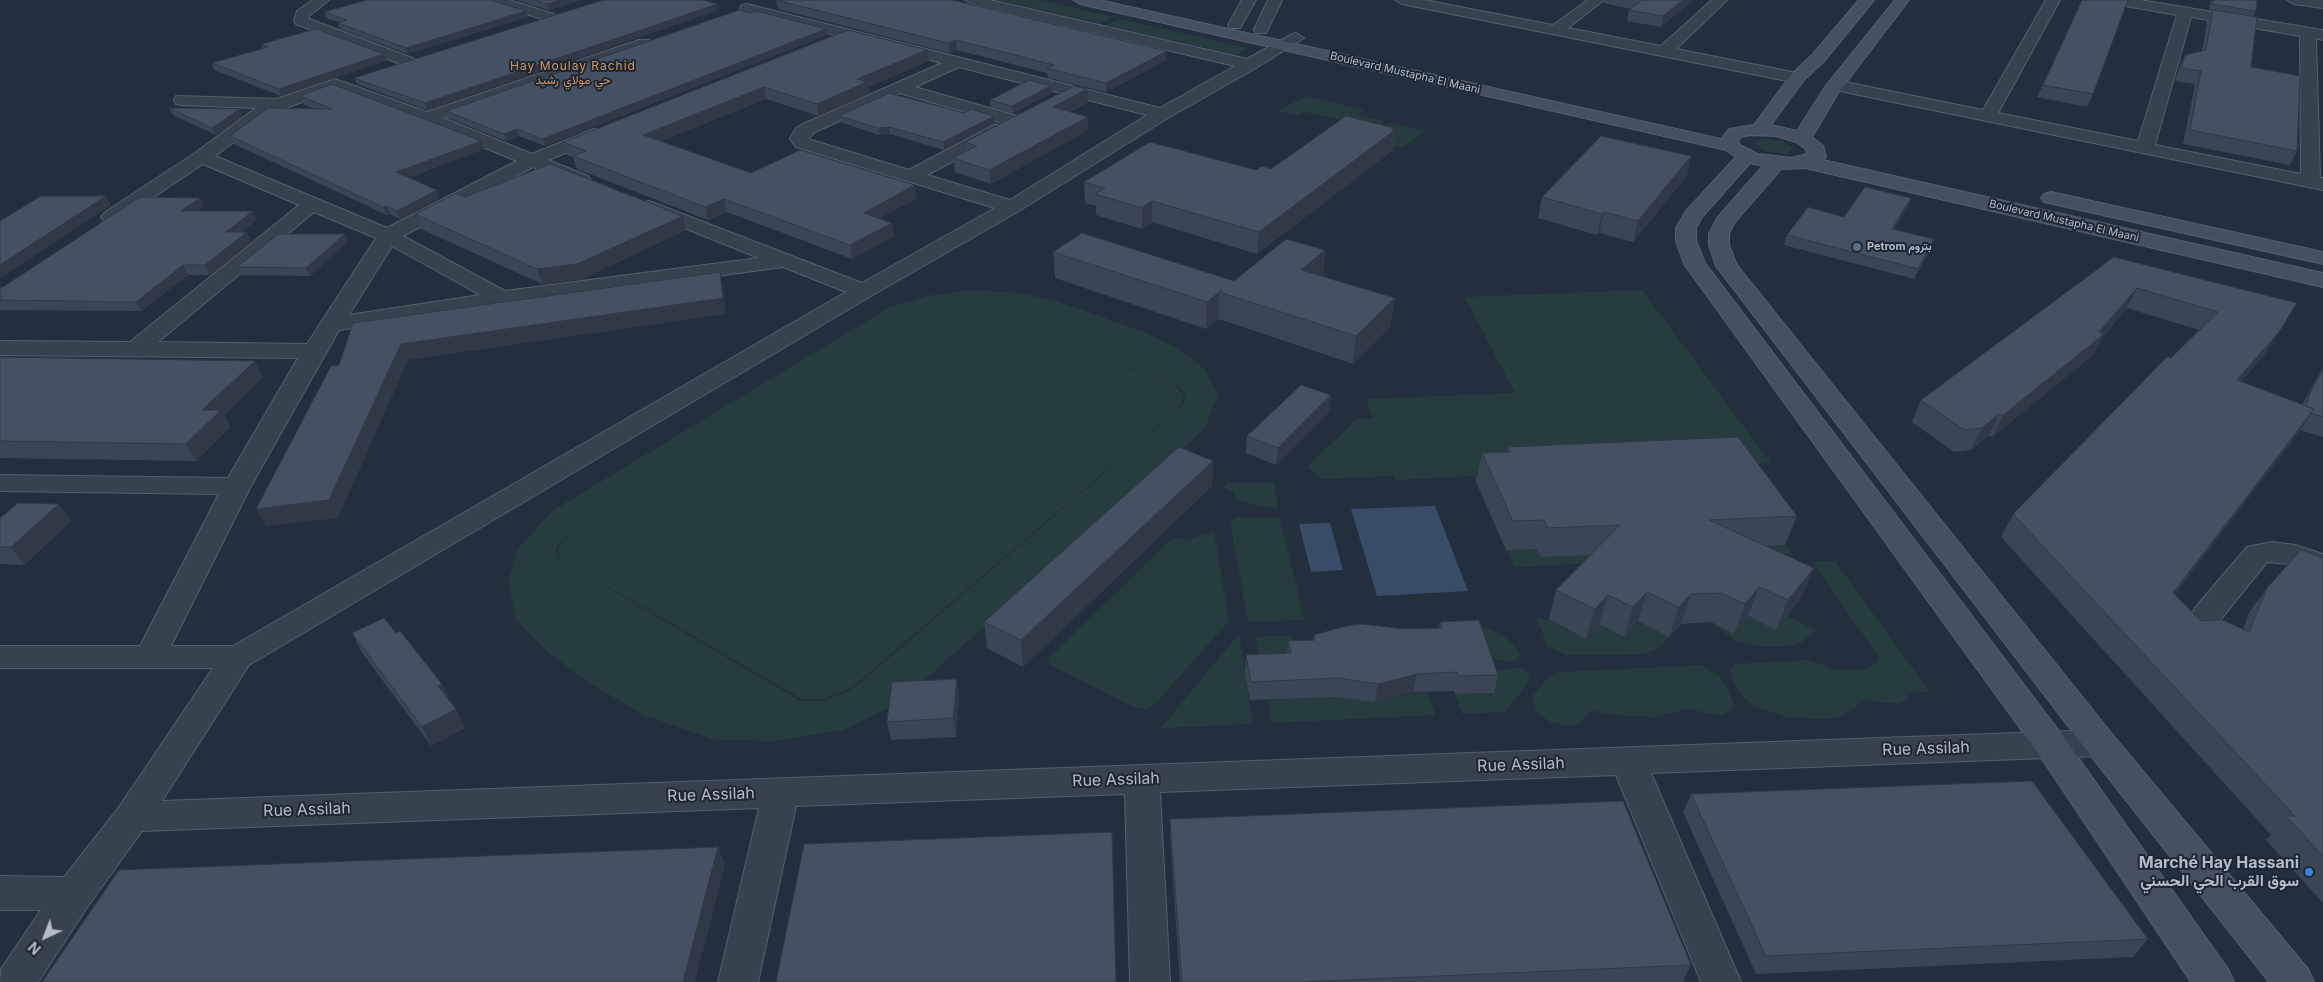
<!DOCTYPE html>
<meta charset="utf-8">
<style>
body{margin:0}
#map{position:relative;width:2323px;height:982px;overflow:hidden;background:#242f3e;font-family:Inter,sans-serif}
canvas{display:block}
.north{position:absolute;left:20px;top:912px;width:50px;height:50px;-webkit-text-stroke:4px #1d2633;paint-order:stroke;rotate:223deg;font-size:14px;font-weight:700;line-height:20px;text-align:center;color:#b4bcc9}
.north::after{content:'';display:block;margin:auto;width:18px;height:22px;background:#b4bcc9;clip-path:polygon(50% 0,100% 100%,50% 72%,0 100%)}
</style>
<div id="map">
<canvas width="2323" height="982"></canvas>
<div class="north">N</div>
</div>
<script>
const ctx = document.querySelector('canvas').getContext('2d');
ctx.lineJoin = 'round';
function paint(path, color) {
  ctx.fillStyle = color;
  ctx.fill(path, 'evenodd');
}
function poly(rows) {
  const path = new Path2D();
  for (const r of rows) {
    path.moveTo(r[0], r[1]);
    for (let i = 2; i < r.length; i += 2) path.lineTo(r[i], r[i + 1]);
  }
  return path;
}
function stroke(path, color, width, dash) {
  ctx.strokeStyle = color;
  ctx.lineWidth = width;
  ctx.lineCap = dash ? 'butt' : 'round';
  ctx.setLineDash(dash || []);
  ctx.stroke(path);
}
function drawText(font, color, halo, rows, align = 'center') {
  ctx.font = font + ' Inter,Vazirmatn,sans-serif';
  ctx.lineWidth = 4;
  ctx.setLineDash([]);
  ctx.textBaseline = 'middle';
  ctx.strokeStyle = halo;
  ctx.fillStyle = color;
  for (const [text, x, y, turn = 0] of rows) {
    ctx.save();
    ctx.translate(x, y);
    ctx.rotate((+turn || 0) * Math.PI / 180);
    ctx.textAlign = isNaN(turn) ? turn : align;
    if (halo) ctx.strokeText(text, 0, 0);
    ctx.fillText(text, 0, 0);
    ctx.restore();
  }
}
paint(poly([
 [998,0,1040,0,1114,17,1100,23],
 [1120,19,1248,48,1236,55,1107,25],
 [1306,96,1364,110,1357,115,1384,121,1361,138,1346,121,1305,112,1298,116,1278,111],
 [1390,123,1425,131,1403,148,1368,139],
 [1762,139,1783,141,1794,149,1786,154,1764,151,1754,143],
 [971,290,1019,293,1059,302,1144,332,1176,347,1203,368,1218,394,1205,428,900,702,843,730,777,741,717,740,643,715,592,684,550,654,516,620,508,583,518,548,554,510,890,307,927,296],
 [958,305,1178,386,1186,396,1180,408,855,687,825,701,799,700,558,558,556,548,566,536,924,313,567,536,558,548,559,558,801,699,824,700,854,686,1179,408,1184,396,1176,386],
 [1642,290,1771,463,1729,465,1792,554,1514,567,1474,476,1395,480,1393,476,1321,479,1307,467,1357,419,1373,418,1366,399,1515,393,1465,297],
 [1274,482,1278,507,1259,507,1237,499,1233,492,1224,488,1227,483],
 [1235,517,1280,518,1304,620,1248,622,1230,523],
 [1214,532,1229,621,1154,705,1144,709,1135,708,1051,665,1048,661,1051,656,1173,538,1185,540],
 [1835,561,1930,692,1909,693,1907,700,1899,704,1861,700,1855,708,1842,716,1826,719,1787,717,1755,707,1742,696,1732,678,1731,669,1735,664,1809,660,1836,670,1864,669,1876,664,1879,657,1812,562],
 [1748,616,1776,630,1787,616,1816,630,1800,643,1791,646,1753,646,1737,642,1711,622,1734,634],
 [1537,619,1599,624,1624,637,1638,621,1669,637,1658,649,1644,654,1566,655,1548,647],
 [1471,627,1484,627,1496,632,1511,642,1520,653,1518,659,1508,662,1481,656],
 [1239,634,1253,724,1161,728],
 [1292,635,1297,659,1263,672,1256,637],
 [1702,665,1721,678,1733,701,1732,710,1722,716,1688,709,1653,717,1613,715,1591,710,1581,723,1568,726,1550,722,1535,711,1532,697,1545,681,1559,672],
 [1511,668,1522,668,1530,674,1529,682,1505,712,1462,714,1455,694,1494,693,1489,678,1499,671],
 [1427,692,1435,715,1271,723,1268,699,1335,696,1375,702,1413,693]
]), '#263c3f');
paint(poly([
 [1435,506,1468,591,1377,596,1351,509],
 [1330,523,1343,570,1311,572,1299,524]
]), '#394c67');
const street = poly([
 [313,0,329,0,309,16,309,19,415,59,417,62,409,67,403,65,296,24,294,21,297,11,313,0],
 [487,0,509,0,554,14,556,17,549,21,489,3,487,0],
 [965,0,990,0,1247,59,1291,35,1296,33,1304,38,1256,68,1168,118,1019,211,871,296,249,665,162,801,2100,730,2112,734,2117,743,2112,752,2100,756,1651,773,1741,982,1701,982,1616,775,1160,792,1170,982,1130,982,1125,794,796,806,758,982,718,982,759,808,142,831,88,906,38,982,0,982,1,969,41,910,0,910,0,876,64,877,119,807,213,668,0,668,0,646,140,646,219,494,0,491,0,475,228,478,298,358,0,355,0,341,130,342,299,205,203,164,118,221,111,223,104,221,101,217,104,213,195,153,256,108,182,105,176,104,174,100,176,96,277,99,335,79,427,112,639,40,649,40,652,43,649,46,443,118,532,154,594,129,606,129,609,133,606,137,548,160,588,176,591,180,588,184,574,184,533,167,403,236,505,291,759,258,642,211,639,207,642,203,649,201,862,283,995,208,796,147,790,139,796,128,803,124,942,63,742,11,740,8,742,5,747,4,1160,108,1235,66,972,4,965,0],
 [959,67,1147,115,1010,200,927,175,1006,133,1009,129,1006,125,994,125,909,170,808,139,815,132,900,93,1009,125,1021,125,1024,121,1021,117,915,87,959,67],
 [335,90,421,122,517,161,387,228,215,156,272,113,335,90],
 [314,212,376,238,307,344,158,342,314,212],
 [392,246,480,295,349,315,392,246],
 [783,267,846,292,233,646,171,646,251,486,339,330,502,305,783,267],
 [1242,0,1256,0,1240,28,1230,28,1228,25,1242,0],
 [1268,0,1282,0,1266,33,1256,33,1254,30,1268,0],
 [1395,0,1424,0,1553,25,1588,0,1604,0,1568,28,1661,46,1712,0,1727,0,1676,49,1797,73,1805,78,1797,83,1402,4,1395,0],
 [2046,0,2060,0,1998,113,2138,141,2177,15,2114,4,2107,0,2140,0,2323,30,2323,40,2316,38,2320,178,2323,178,2323,190,1835,90,1829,88,1827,85,1829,82,1835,80,1983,110,2046,0],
 [2191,17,2300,36,2301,174,2155,145,2191,17],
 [2287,0,2323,0,2323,8,2294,4,2287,0],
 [2272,542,2295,545,2323,554,2323,575,2290,564,2267,562,2217,624,2206,627,2195,624,2191,616,2195,608,2247,547,2272,542]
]);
const secondary = poly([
 [1073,0,1099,0,1721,139,1729,129,1754,125,1791,75,1813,54,1859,0,1874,0,1825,60,1803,81,1771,125,1797,131,1825,87,1895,0,1909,0,1838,93,1812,137,1823,146,1826,156,1823,160,2323,273,2323,287,1805,168,1781,169,1734,223,1729,234,1729,245,1737,265,2112,734,2308,969,2314,982,2269,982,2088,752,1716,266,1709,245,1709,234,1718,217,1763,166,1750,163,1702,217,1696,228,1696,241,1705,263,2062,735,2228,969,2234,982,2191,982,2038,753,1684,264,1676,241,1676,228,1686,211,1736,157,1726,150,1080,4,1073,0],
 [1750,135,1776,136,1796,142,1806,149,1807,154,1792,158,1757,154,1740,145,1738,140,1741,137,1750,135],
 [2051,192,2323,252,2323,264,2044,202,2041,198,2044,194,2051,192]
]);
stroke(street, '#565f6c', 2);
stroke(secondary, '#565f6c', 2);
paint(street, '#38414e');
paint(secondary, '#465061');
paint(poly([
 [516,0,582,0,549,10],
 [776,0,1167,51,1167,60,1106,92,1048,78,1047,73,957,50,949,53,778,9],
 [1604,0,1693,0,1661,27,1627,21,1629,10,1631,9,1603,3],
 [2211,0,2257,0,2256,11,2253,17,2251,67,2297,151,2290,165,2183,144,2195,84,2175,81,2179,68,2185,55,2202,51,2207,22,2213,10,2209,9],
 [718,4,719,10,427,110,357,84,354,78],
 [324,12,528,17,408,54,340,29,338,23,339,22,326,18],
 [848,30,929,61,868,87,869,94,819,116,766,99,661,141,751,173,917,198,880,218,892,223,894,236,852,259,727,212,708,220,577,169,573,157,567,155,563,142],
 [827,35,545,146,519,136,506,141,448,118,446,111],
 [261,44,384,54,386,61,281,96,214,70,212,63,263,49],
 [2043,85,2093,94,2087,107,2037,97],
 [1051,86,1052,93,1013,113,990,107,990,100],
 [1087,89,1088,102,1070,112,1088,117,1088,130,991,184,955,172,953,158,966,152,965,142],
 [300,96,484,149,408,178,437,190,440,198,400,219,390,214,387,215,234,144,230,136,315,109,303,104],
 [169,108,240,109,243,116,216,135,173,115],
 [964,113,994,116,995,123,944,150,890,134,879,135,840,122,839,116],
 [1394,128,1394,130,1395,130,1393,150,1257,254,1152,222,1142,229,1096,215,1096,206,1085,203,1084,182,1256,170,1271,169],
 [1691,156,1686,177,1633,242,1599,233,1597,235,1538,218,1542,197],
 [465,197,686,230,582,279,542,284,421,229,415,214],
 [200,198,204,206,198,211,257,220,242,232,247,232,251,241,210,275,188,275,141,311,0,310,0,288,3,287],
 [1911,198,1908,207,1894,229,1931,249,1914,279,1784,245,1787,235,1844,217],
 [345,234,348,242,310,276,241,275,237,267],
 [1325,250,1323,277,1391,326,1353,364,1219,319,1206,329,1055,278,1053,252,1234,281],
 [2114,257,2284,324,2266,353,2241,382,2302,405,2323,367,2323,437,2300,430,2174,595,2201,621,2243,629,2250,611,2267,588,2323,558,2323,903,2266,840,2271,835,2001,537,2013,514,2199,330,2127,308,2103,337,2093,355,1992,437,1989,435,1971,450,1954,452,1912,422,1921,400],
 [0,357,263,377,224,415,230,427,196,461,0,458],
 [1331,395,1329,412,1276,465,1246,453,1247,436],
 [1508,447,1797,516,1785,545,1766,546,1802,597,1776,630,1748,616,1734,634,1711,622,1681,624,1669,637,1638,621,1624,637,1599,624,1586,639,1549,619,1556,590,1591,555,1541,557,1537,549,1506,550,1476,482,1482,453,1507,452],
 [1213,461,1212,486,1023,667,987,648,984,622],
 [0,518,71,521,24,565,0,564],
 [1440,622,1498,675,1494,693,1455,694,1454,691,1413,692,1375,702,1336,697,1250,700,1245,673,1246,655,1287,653,1288,641,1313,640,1314,635,1405,629,1439,628],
 [352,633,396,633,451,702,450,702,465,728,431,746,361,651],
 [959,698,956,737,891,740,887,722],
 [1691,794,2148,939,2133,957,1756,974,1683,812],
 [1170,819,1691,965,1683,982,1180,982,1170,837]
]), '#3b4654');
paint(poly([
 [561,0,582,0,549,10,547,4],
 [1683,0,1693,0,1661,27,1663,16],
 [718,4,719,10,427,110,425,103],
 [526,11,528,17,408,54,406,48],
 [826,29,827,35,545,146,542,139],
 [956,40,957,50,949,53,948,43],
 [927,50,929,61,868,87,869,94,819,116,817,104,857,79],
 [1167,51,1167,60,1106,92,1106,83],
 [384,54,386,61,281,96,279,89],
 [1051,86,1052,93,1013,113,1012,106],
 [764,87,766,99,646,147,643,135],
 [1087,89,1088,102,1053,120,1053,107],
 [240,109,243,116,216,135,212,128],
 [994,116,995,123,944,150,943,142],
 [1088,117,1088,130,991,184,989,170],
 [889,127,890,134,879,135,878,128],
 [1394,128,1393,131,1395,130,1393,150,1257,254,1259,232],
 [517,129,519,136,506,141,504,134],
 [482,141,484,149,399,181,396,172],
 [1691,156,1686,177,1633,242,1638,221],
 [915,185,917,198,866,226,864,213],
 [437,190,440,198,400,219,397,211],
 [106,196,111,205,0,278,0,265],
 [200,198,204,206,186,220,181,211],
 [1911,198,1908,207,1889,238,1892,229],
 [724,199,727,212,708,220,705,207],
 [1152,201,1152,222,1142,229,1142,208],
 [386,206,390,214,387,215,383,207],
 [253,211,257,220,230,241,226,232],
 [1604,212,1599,233,1597,235,1602,214],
 [683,216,686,230,582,279,542,284,537,269],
 [892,223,894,236,852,259,850,245],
 [247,232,251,241,210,275,205,265],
 [345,234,348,242,310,276,306,268],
 [1934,239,1931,249,1914,279,1918,269],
 [1325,250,1323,277,1301,270],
 [183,265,188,275,141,311,136,302],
 [720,272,723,287,726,314,408,360,338,518,266,526,256,509,401,344],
 [2137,288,2127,308,2103,337,2093,355,1992,437,2003,415,2099,332],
 [1219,292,1219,319,1206,329,1207,302],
 [1395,298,1391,326,1353,364,1356,336],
 [2297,303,2266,353,2224,402,2237,380],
 [255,361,263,377,224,415,230,427,196,461,186,444,202,410],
 [1331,395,1329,412,1276,465,1278,448],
 [2314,409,2300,431,2158,617,2173,593],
 [1999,414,1989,435,1971,450,1982,428],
 [1213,461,1212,486,1023,667,1021,640],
 [59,504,71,521,24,565,11,547],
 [1814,568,1802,597,1776,630,1788,600],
 [1759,587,1748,616,1734,634,1745,604],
 [1647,592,1638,621,1624,637,1633,607],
 [1691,594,1681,624,1669,637,1679,607],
 [1608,595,1599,624,1586,639,1595,609],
 [1417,674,1413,692,1375,702,1378,684],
 [957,679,959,698,956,737,953,718],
 [442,684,451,702,447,704,438,686],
 [456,709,465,728,431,746,422,727],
 [718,847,725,865,695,982,683,982]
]), '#303945');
const building = poly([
 [367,0,490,0,526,11,406,48,338,23,347,20,324,12,367,0],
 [534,0,561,0,547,4,534,0],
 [603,0,703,0,718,4,425,103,354,78,603,0],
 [776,0,952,0,1167,51,1106,83,1047,68,1054,65,956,40,948,43,776,0],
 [1642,0,1683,0,1663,16,1629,10,1642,0],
 [2082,0,2128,0,2093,94,2043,85,2082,0],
 [2213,0,2257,0,2256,11,2212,4,2213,0],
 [739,10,750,13,756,11,826,29,542,139,517,129,504,134,446,111,739,10],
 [2213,10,2257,17,2251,67,2300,76,2297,151,2190,130,2201,71,2181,68,2185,55,2206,50,2213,10],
 [316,29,384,54,279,89,212,63,268,47,261,44,316,29],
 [848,30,927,50,857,79,867,82,817,104,764,87,643,135,751,173,800,150,915,185,864,213,892,223,850,245,724,199,705,207,573,156,586,151,563,142,848,30],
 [1029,80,1051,86,1012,106,990,100,1029,80],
 [332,84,482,141,396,172,437,190,397,211,386,206,383,207,230,136,268,108,332,109,300,96,332,84],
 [1074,86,1087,89,1053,107,1088,117,989,170,953,158,977,146,965,142,1074,86],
 [889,93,964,113,971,109,994,116,943,142,889,127,878,128,839,116,889,93],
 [169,108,240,109,212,128,169,108],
 [1346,116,1394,128,1392,129,1395,130,1259,232,1152,201,1142,208,1095,194,1105,188,1084,182,1150,142,1256,170,1262,166,1271,169,1346,116],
 [1601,136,1691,156,1638,221,1604,212,1602,214,1542,197,1601,136],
 [550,164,683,216,577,264,537,269,415,214,456,193,465,197,550,164],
 [1865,187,1911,198,1892,229,1934,239,1918,269,1787,235,1808,207,1844,217,1865,187],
 [41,196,106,196,0,265,0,221,41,196],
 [140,197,200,198,181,211,253,211,226,232,247,232,205,265,183,265,136,302,0,300,0,288,3,287,140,197],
 [1082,233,1234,281,1286,239,1325,250,1301,270,1395,298,1356,336,1219,292,1222,290,1207,302,1053,252,1082,233],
 [278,234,345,234,306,268,237,267,278,234],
 [2114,257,2297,303,2279,332,2237,380,2314,409,2173,593,2201,621,2223,620,2249,632,2267,588,2301,550,2323,558,2323,856,2286,816,2295,816,2013,514,2167,357,2171,358,2218,312,2137,288,2099,332,2104,334,2003,415,1999,414,1982,428,1964,430,1921,400,2114,257],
 [720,272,723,298,401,344,329,500,256,509,331,366,339,365,353,323,720,272],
 [0,357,255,361,202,410,221,410,186,444,0,441,0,357],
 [2323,369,2323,417,2311,413,2314,409,2306,406,2310,393,2323,369],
 [1301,385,1331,395,1278,448,1247,436,1301,385],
 [1738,437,1797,516,1709,520,1814,568,1788,600,1759,587,1745,604,1722,593,1691,594,1679,607,1647,592,1633,607,1608,595,1595,609,1556,590,1620,525,1548,528,1544,520,1513,521,1482,453,1511,452,1508,447,1738,437],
 [1179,447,1213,461,1021,640,984,622,1179,447],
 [18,503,59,504,11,547,0,547,0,518,18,503],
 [384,618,396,633,400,631,442,684,438,686,456,709,422,727,352,633,384,618],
 [1479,620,1498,675,1459,676,1457,672,1417,674,1378,684,1338,678,1251,682,1246,655,1291,653,1288,641,1315,640,1314,635,1346,626,1361,624,1405,629,1442,628,1440,622,1479,620],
 [957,679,953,718,887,722,892,682,957,679],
 [2032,781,2148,939,1766,956,1691,794,2032,781],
 [1623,801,1691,965,1301,982,1182,982,1170,819,1623,801],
 [1112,832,1116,982,776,982,804,844,1112,832],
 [718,847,683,982,42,982,119,870,718,847]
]);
paint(building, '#455162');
stroke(building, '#303945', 1);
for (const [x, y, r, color] of [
 [1857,247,5,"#5c6f8a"],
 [2309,872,5,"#3f7fe0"]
]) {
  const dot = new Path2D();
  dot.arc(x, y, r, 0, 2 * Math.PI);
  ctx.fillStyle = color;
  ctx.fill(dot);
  stroke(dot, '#1d2633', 2);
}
drawText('11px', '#b4bcc9', '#1d2633', [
 ["Boulevard Mustapha El Maani",1405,73,13],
 ["Boulevard Mustapha El Maani",2064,221,13]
]);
drawText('bold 11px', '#b4bcc9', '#1d2633', [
 ["Petrom بتروم",1867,247]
], 'left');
ctx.letterSpacing = '1px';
drawText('12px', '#d59563', '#1d2633', [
 ["Hay Moulay Rachid",573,66],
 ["حي مولاي رشيد",573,80]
]);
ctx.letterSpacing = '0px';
drawText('16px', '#b4bcc9', '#1d2633', [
 ["Rue Assilah",1926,749,-2],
 ["Rue Assilah",1521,765,-2],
 ["Rue Assilah",1116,780,-2],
 ["Rue Assilah",711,795,-2],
 ["Rue Assilah",307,810,-2]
]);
drawText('bold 16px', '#b4bcc9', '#1d2633', [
 ["Marché Hay Hassani",2299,863],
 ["سوق القرب الحي الحسني",2299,881]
], 'right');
</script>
